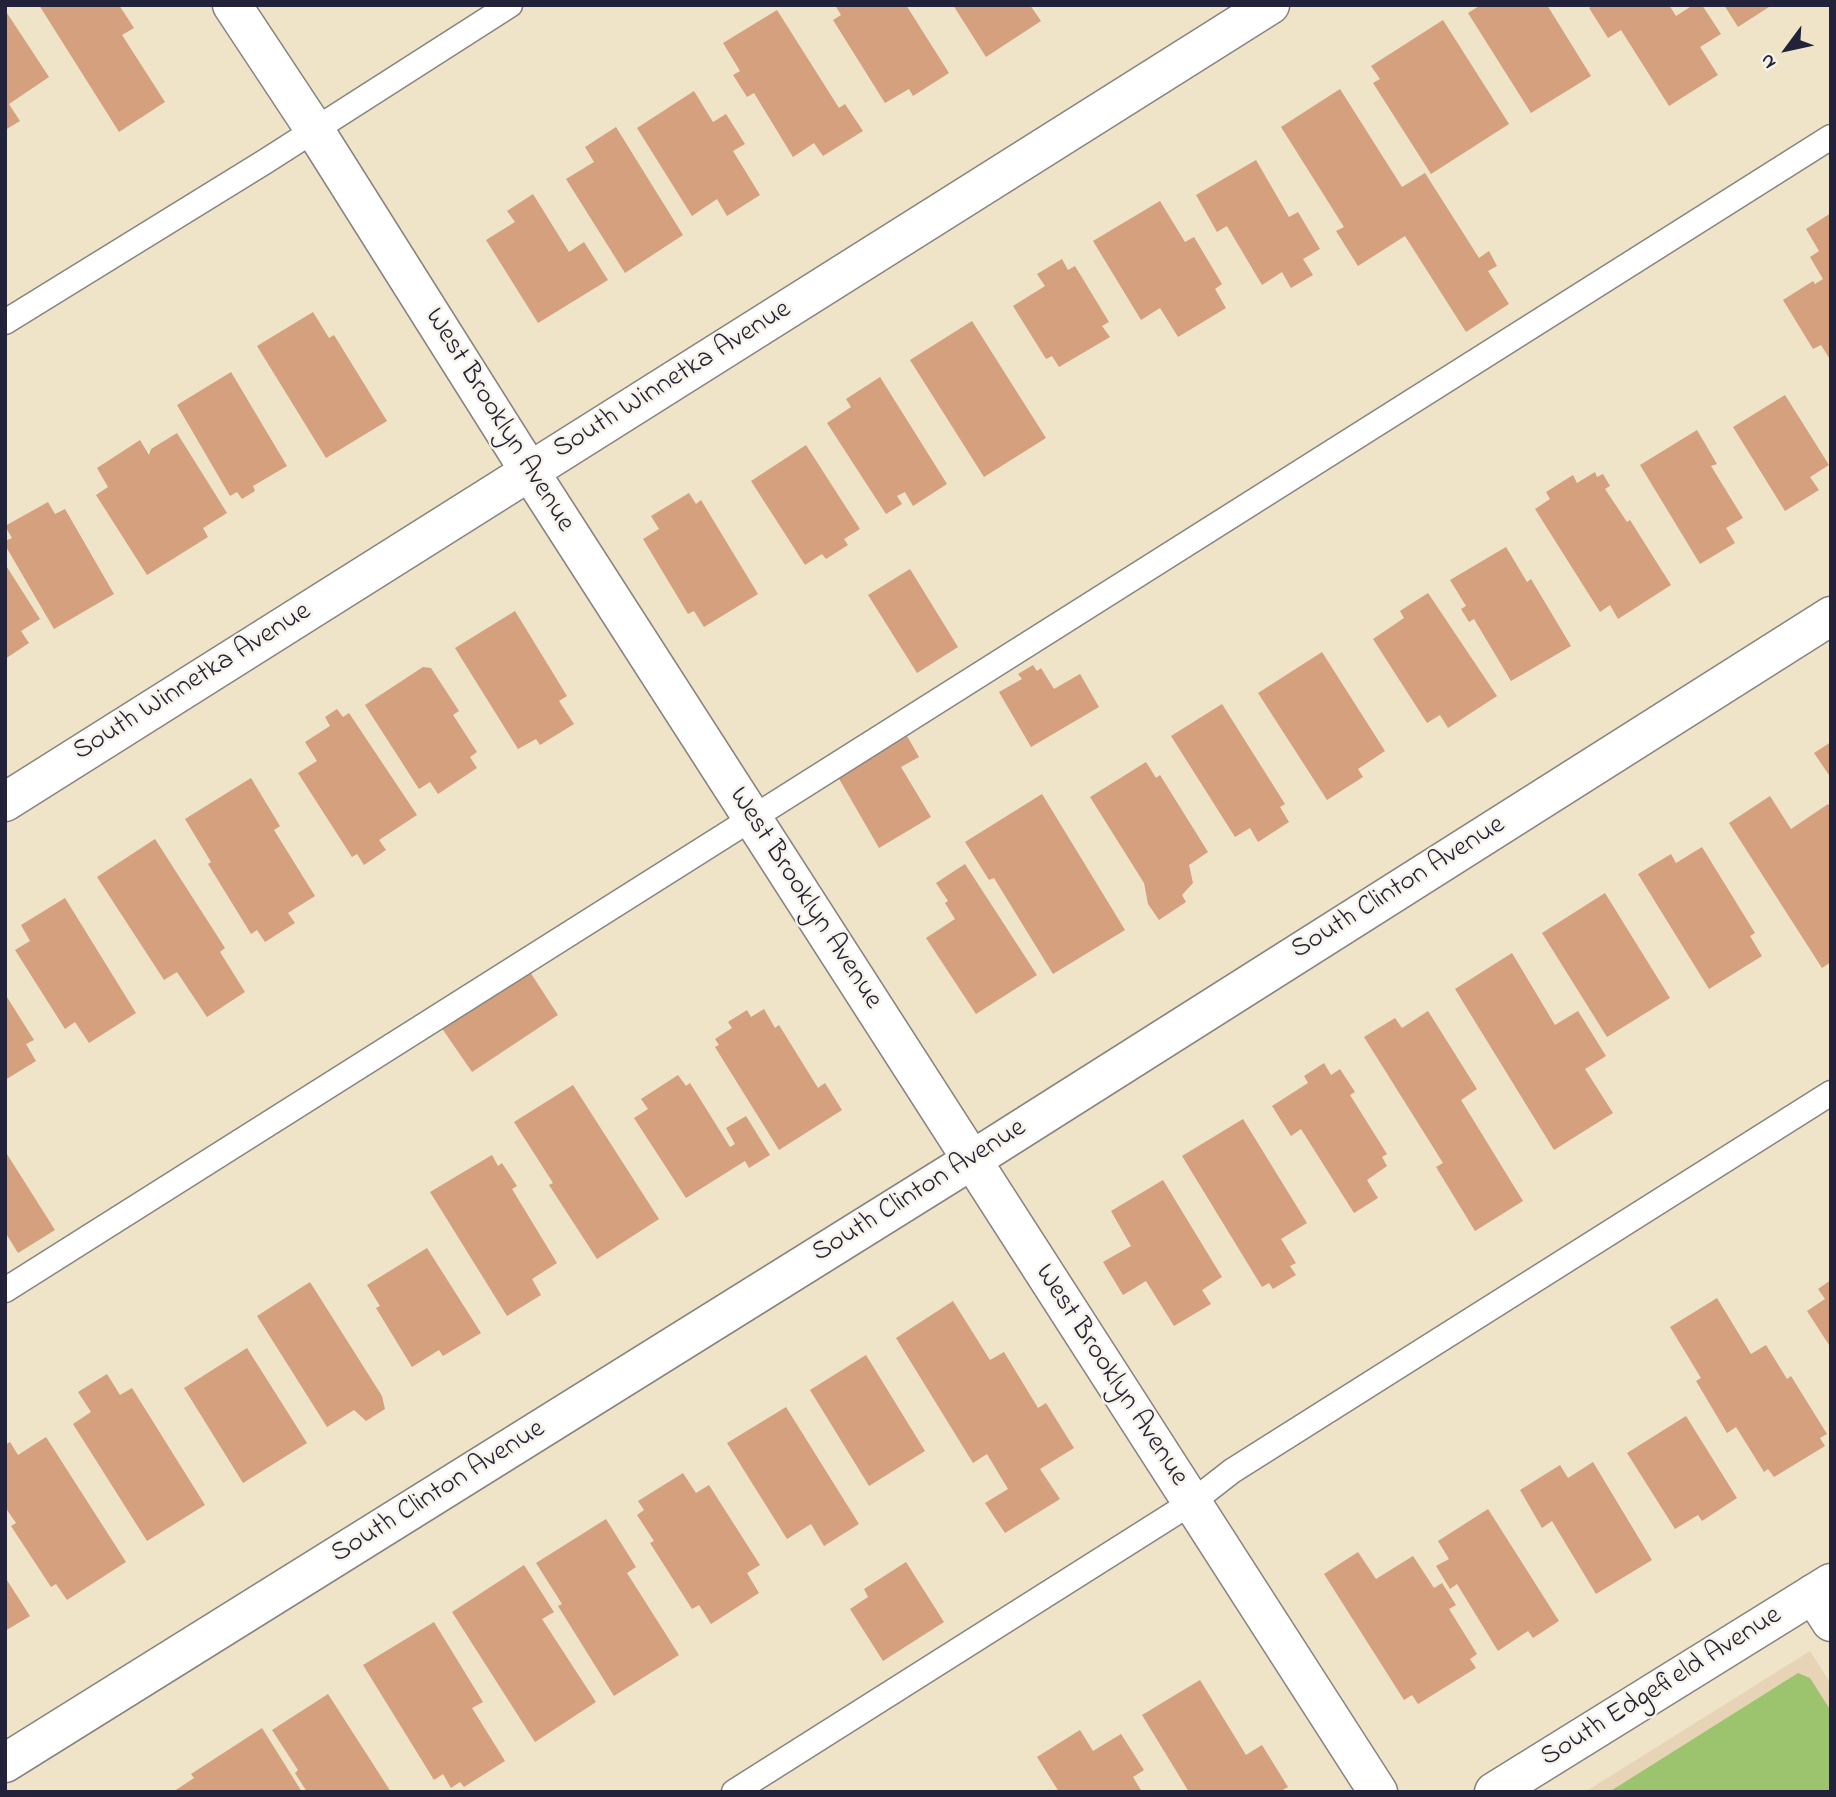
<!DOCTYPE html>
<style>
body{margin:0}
#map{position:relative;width:1836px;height:1797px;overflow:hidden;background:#efe4c7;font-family:"Indie Flower",sans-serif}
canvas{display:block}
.frame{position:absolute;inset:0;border:7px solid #22223b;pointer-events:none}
.north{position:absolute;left:1752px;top:14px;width:70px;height:70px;-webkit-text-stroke:5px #f7f3e8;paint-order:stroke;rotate:237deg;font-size:19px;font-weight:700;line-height:28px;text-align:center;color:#22223b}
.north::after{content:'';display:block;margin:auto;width:24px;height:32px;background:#22223b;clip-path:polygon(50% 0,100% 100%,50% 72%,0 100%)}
</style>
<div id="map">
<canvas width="1836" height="1797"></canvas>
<div class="frame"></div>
<div class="north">N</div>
</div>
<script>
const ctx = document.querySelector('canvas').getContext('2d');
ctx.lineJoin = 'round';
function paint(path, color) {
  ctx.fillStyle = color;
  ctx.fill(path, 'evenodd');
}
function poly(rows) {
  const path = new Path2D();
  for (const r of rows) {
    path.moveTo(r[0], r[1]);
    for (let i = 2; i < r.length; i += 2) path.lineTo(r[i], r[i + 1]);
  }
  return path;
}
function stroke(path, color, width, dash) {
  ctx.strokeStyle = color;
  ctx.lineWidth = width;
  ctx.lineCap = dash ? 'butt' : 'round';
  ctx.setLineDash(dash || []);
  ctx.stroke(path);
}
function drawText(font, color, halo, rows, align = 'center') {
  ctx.font = font + ' "Indie Flower",sans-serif';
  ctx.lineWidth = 5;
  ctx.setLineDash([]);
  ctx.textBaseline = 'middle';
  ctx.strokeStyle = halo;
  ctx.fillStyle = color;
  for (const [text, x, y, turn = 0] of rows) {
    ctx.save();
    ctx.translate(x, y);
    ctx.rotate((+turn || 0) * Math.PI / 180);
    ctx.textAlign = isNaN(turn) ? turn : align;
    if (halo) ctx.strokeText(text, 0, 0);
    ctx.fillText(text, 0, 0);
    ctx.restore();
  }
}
paint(poly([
 [1810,1651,1831,1684,1831,1792,1585,1792]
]), '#e7d4b7');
paint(poly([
 [1798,1673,1810,1678,1831,1711,1831,1792,1609,1792]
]), '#9cc36e');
paint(poly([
 [39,5,119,5,134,28,122,35,165,102,119,132],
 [835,5,906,5,949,73,913,96,909,89,885,103,833,20,841,15],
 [953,5,1030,5,1041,21,986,57],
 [1481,5,1547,5,1591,76,1531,113,1468,13],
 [1593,5,1669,5,1676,16,1693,5,1702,5,1721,34,1700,47,1718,75,1669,106,1621,30,1608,38,1589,8],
 [1724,5,1772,5,1738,27],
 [5,10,49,77,9,104,20,121,5,130],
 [777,10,839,108,845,104,863,131,823,156,814,143,793,157,754,93,747,97,733,75,740,71,723,43],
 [1443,20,1509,124,1431,174,1373,83,1380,79,1371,66],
 [1340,89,1402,187,1425,173,1479,258,1489,251,1497,266,1488,271,1509,304,1466,332,1405,236,1358,266,1336,231,1344,227,1281,127],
 [694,91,713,122,726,114,745,144,733,151,760,195,727,216,717,199,692,216,637,128],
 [616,127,683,235,625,273,566,179,594,162,585,147],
 [1256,160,1289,217,1298,212,1320,249,1303,259,1313,275,1291,288,1282,272,1262,285,1227,226,1217,232,1196,195],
 [533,194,569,252,584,242,608,280,538,323,486,240,515,222,507,211],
 [1160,201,1185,242,1194,237,1222,284,1215,289,1226,308,1178,337,1160,308,1141,320,1093,241],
 [1831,213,1831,361,1821,345,1813,349,1783,300,1813,281,1815,284,1823,279,1810,257,1819,251,1806,229],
 [1062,259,1068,270,1075,266,1109,322,1102,326,1110,337,1059,367,1052,356,1046,359,1013,306,1045,286,1037,274],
 [313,312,329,338,334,335,387,421,326,458,257,346],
 [972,321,1046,438,984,477,910,360],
 [231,372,287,466,253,486,255,491,242,499,237,492,230,496,177,405],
 [880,377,947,484,913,506,905,492,897,496,902,504,886,514,827,423,851,407,846,399],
 [1785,395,1829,465,1810,477,1819,490,1785,511,1733,427],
 [1697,430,1717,464,1711,466,1743,518,1726,528,1735,543,1700,564,1640,465],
 [177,433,227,513,203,528,208,537,147,575,96,495,108,487,97,468,140,440,149,455,151,449],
 [806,445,860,529,844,539,848,545,826,559,822,554,805,565,751,481],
 [1595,472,1597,477,1603,474,1610,486,1605,489,1627,522,1630,520,1671,585,1618,619,1610,605,1600,612,1535,509,1550,499,1546,492,1573,475,1577,483],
 [689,493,696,504,701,500,758,594,704,627,694,611,688,614,643,539,659,529,651,516],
 [48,502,55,514,65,509,114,594,54,629,5,545,5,541,12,538,5,526],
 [1506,547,1527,582,1531,579,1571,646,1511,681,1474,619,1469,622,1461,609,1466,606,1450,580],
 [5,564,40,619,21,631,29,643,5,659],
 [910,569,958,647,917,673,868,595],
 [1428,593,1497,696,1448,728,1440,715,1427,723,1373,639,1404,618,1400,611],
 [515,611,567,696,559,701,574,724,540,745,536,739,518,749,455,648],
 [1322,652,1385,751,1358,769,1363,777,1327,800,1258,693],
 [1033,665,1037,671,1041,668,1054,689,1080,674,1099,707,1031,747,999,692,1022,679,1018,674],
 [423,667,431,668,459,711,453,715,477,752,470,757,477,768,438,794,430,782,419,789,365,705],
 [1222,704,1285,804,1280,807,1289,822,1258,842,1250,828,1235,837,1171,736],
 [337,709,343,717,349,713,417,815,379,840,386,850,364,865,357,854,352,857,298,773,317,761,305,742,330,726,325,717],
 [907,736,919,757,901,767,931,817,879,848,838,777],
 [1831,742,1831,778,1814,753],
 [1146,762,1156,778,1160,775,1208,852,1189,865,1193,883,1182,895,1186,902,1159,920,1148,904,1144,883,1090,797],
 [251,778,280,826,274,830,315,896,288,913,295,923,265,942,257,930,251,934,208,864,211,862,185,819],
 [1042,794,1125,930,1053,974,994,878,989,880,965,842],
 [1770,796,1791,829,1828,804,1831,808,1831,962,1822,968,1729,823],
 [155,839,225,948,220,952,245,992,207,1017,177,972,164,980,97,877],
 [1702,847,1755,933,1750,936,1762,956,1709,989,1638,874,1671,854,1676,863],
 [965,864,1037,975,976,1014,926,938,955,919,945,903,948,901,936,883],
 [1605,893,1670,998,1607,1037,1542,933],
 [65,898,136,1013,89,1043,75,1022,65,1029,15,950,30,941,21,925],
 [1512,953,1555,1025,1578,1011,1606,1056,1585,1069,1613,1113,1554,1150,1455,989],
 [528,969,558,1015,472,1072,441,1027],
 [5,994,34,1040,26,1044,36,1061,5,1080],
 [764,1009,775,1028,779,1025,818,1088,825,1083,842,1110,779,1150,715,1047,719,1045,715,1039,732,1028,728,1022,747,1010,751,1017],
 [1428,1011,1477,1089,1461,1100,1523,1201,1475,1231,1436,1167,1443,1163,1364,1037,1395,1018,1402,1028],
 [1324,1063,1331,1075,1340,1069,1355,1092,1350,1095,1387,1154,1382,1157,1387,1166,1367,1180,1378,1198,1354,1213,1301,1129,1291,1136,1272,1106,1308,1083,1304,1076],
 [678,1075,686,1086,690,1083,730,1147,735,1144,726,1128,746,1116,770,1155,749,1168,745,1161,686,1198,634,1118,648,1109,641,1099],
 [573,1085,659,1219,597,1259,549,1185,553,1183,514,1122],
 [1243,1119,1307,1223,1281,1239,1296,1263,1290,1266,1296,1275,1273,1289,1269,1283,1262,1287,1182,1156],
 [5,1151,55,1230,18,1253,5,1232],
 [492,1155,498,1166,502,1163,517,1186,512,1189,557,1263,532,1279,541,1295,507,1316,430,1192],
 [1163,1180,1222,1277,1202,1290,1211,1304,1174,1326,1146,1281,1123,1295,1103,1262,1131,1246,1111,1211],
 [427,1248,481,1333,443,1356,439,1350,412,1367,376,1308,380,1306,367,1285],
 [1831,1280,1831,1348,1807,1311,1825,1299,1818,1289],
 [310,1282,382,1396,385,1409,366,1421,354,1410,327,1427,257,1316],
 [1717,1298,1751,1354,1766,1345,1787,1379,1791,1376,1827,1434,1820,1438,1825,1446,1774,1477,1768,1469,1764,1472,1736,1427,1727,1433,1696,1381,1701,1378,1670,1327],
 [953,1301,990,1360,1004,1352,1038,1408,1046,1403,1074,1448,1040,1469,1060,1499,1005,1533,985,1503,1008,1489,987,1454,973,1463,896,1338],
 [247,1348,307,1443,243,1483,184,1388],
 [866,1355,925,1451,869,1486,810,1390],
 [107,1374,120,1395,132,1388,205,1505,147,1541,73,1424,91,1412,78,1392],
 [786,1407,859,1524,824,1546,811,1524,787,1539,727,1443],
 [1686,1416,1737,1498,1702,1521,1698,1515,1675,1529,1627,1453],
 [46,1437,126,1562,67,1600,56,1584,51,1587,11,1526,16,1523,5,1507,5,1445,10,1442,18,1455],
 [1593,1462,1652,1560,1596,1594,1552,1521,1542,1528,1520,1490,1560,1465,1568,1478],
 [683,1473,696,1493,709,1485,760,1565,747,1573,759,1593,711,1624,699,1605,692,1609,650,1543,654,1541,637,1515,644,1510,638,1501],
 [1488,1509,1559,1621,1533,1638,1528,1631,1498,1651,1457,1584,1450,1589,1436,1566,1449,1559,1438,1541],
 [606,1519,636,1567,627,1573,679,1655,614,1696,558,1606,562,1604,536,1563],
 [1358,1552,1376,1579,1413,1556,1434,1588,1442,1583,1456,1605,1449,1609,1477,1654,1470,1659,1476,1668,1418,1704,1412,1695,1404,1700,1324,1574],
 [906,1562,944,1622,883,1661,850,1609,868,1597,864,1589],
 [524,1565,554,1612,542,1619,596,1702,535,1742,452,1612],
 [5,1577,30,1616,5,1631],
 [434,1622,483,1702,472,1708,505,1761,464,1787,460,1782,451,1788,443,1774,434,1780,363,1665],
 [1200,1680,1246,1755,1262,1745,1288,1787,1279,1792,1189,1792,1142,1715],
 [328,1694,391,1792,307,1792,295,1773,298,1770,272,1730],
 [262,1728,302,1792,173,1792,194,1778,191,1774],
 [1080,1730,1093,1751,1121,1734,1144,1770,1133,1777,1142,1792,1059,1792,1037,1757]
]), '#d4a07e');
const service = poly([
 [5,322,266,161,510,5],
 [5,1290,1831,137],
 [734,1792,1191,1503,1232,1471,1831,1093]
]);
const minor = poly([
 [232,5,314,129,530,472,1378,1792],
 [5,802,1270,5],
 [1813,1594,1831,1622],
 [5,1763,972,1160,1831,616]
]);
const tertiary = poly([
 [1494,1792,1831,1583]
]);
stroke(service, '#888381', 27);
stroke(minor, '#888381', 41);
stroke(tertiary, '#888381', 41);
stroke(service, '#fff', 24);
stroke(minor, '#fff', 38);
stroke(tertiary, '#fff', 38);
drawText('28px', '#22223b', '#f7f3e8', [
 ["South Winnetka Avenue",673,381,-32],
 ["West Brooklyn Avenue",498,421,58],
 ["South Winnetka Avenue",193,683,-32],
 ["South Clinton Avenue",1399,889,-32],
 ["West Brooklyn Avenue",804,899,57],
 ["South Clinton Avenue",920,1192,-32],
 ["West Brooklyn Avenue",1110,1376,57],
 ["South Clinton Avenue",439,1493,-32],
 ["South Edgefield Avenue",1662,1688,-32]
]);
</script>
